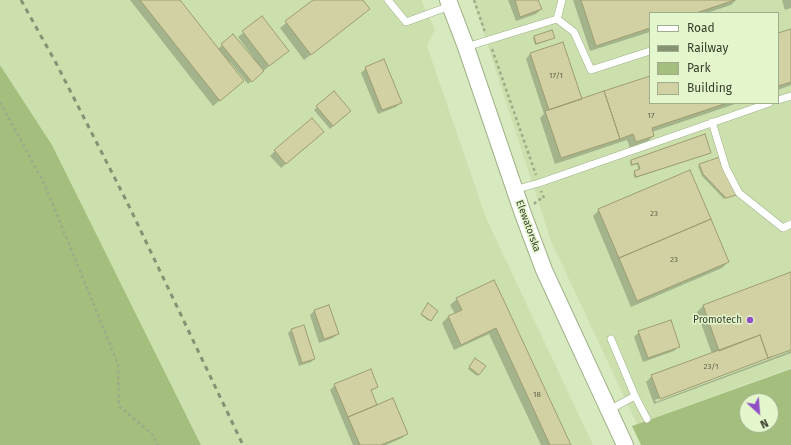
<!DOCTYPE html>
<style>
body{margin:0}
#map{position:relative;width:791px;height:445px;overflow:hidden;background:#d7e9be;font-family:"Fira Sans",sans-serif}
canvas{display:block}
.legend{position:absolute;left:649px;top:12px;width:130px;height:92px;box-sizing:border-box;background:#e4f6cb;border:1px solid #9fad8c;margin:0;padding:5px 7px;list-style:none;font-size:12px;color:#383f2e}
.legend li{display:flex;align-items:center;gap:8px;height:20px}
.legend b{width:20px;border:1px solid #9fad8c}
.north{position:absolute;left:739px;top:393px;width:40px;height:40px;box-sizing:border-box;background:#e4f6cb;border:1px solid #9fad8c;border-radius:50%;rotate:154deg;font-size:11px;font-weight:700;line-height:16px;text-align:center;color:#383f2e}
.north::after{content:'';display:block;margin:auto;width:14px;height:18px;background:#8f50c5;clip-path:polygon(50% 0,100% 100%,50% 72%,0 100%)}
</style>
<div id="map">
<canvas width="791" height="445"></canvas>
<ul class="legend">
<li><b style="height:5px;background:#fff"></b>Road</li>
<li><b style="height:5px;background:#859274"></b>Railway</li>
<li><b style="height:11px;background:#a4be7d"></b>Park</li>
<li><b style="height:11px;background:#d2d1a3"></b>Building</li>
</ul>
<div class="north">N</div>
</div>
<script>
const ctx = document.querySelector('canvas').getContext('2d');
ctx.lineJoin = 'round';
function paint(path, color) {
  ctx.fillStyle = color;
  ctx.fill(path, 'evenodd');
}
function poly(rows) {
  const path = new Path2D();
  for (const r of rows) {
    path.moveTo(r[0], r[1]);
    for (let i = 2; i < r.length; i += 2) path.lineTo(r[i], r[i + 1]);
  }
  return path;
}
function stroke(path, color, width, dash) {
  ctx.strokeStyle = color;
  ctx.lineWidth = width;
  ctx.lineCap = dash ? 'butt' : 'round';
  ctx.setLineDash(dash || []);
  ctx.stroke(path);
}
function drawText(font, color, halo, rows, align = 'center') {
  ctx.font = font + ' "Fira Sans",sans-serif';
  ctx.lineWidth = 3;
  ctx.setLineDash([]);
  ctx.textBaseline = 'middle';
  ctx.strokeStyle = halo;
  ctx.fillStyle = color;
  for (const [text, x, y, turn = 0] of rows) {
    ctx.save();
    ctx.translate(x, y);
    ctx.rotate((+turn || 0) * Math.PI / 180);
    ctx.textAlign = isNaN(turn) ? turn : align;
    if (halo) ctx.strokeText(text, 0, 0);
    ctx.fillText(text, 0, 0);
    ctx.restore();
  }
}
paint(poly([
 [0,0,421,0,435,30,427,46,486,218,593,445,201,445,52,145,0,65],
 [473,0,791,0,791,368,637,424,551,241],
 [650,13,778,13,778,103,650,103]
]), '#cce0ae');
paint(poly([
 [0,65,52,145,201,445,0,445],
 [791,369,791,445,641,445,632,426],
 [747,401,771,401,771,425,747,425]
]), '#a4be7d');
paint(poly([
 [130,0,179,0,218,49,233,35,252,58,253,57,238,37,262,18,287,51,248,84,230,62,229,64,243,81,213,106],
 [314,0,362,0,369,9,304,60,280,28],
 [508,0,537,0,541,9,536,14,516,21],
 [573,0,736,0,731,5,707,13,650,13,650,32,590,51],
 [782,0,791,0,791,8,785,10],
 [791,30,791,85,778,90,778,34],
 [534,37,554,38,535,45,533,38],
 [562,43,581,100,650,77,650,103,738,103,652,132,653,136,647,142,630,148,627,140,555,164,540,118,544,114,526,59,530,54],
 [366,68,400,103,396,107,378,114,361,73],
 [317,107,347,114,330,129,314,110],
 [318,137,281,168,270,156,275,151],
 [708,154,635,178,633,174,639,171,637,164,631,166,630,162,631,160],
 [722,157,735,195,724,199,702,176,698,166],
 [599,210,728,262,722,268,631,307,593,216],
 [791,273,791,349,655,400,656,402,791,351,791,353,654,404,646,382,652,376,712,354,697,312,703,306],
 [494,281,570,445,541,445,489,334,454,350,442,323,448,317,455,314,450,305,457,299],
 [427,306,430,320,429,321,421,315],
 [314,311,338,334,333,338,319,343,310,315],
 [303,326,314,359,311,362,299,366,288,333,291,330],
 [639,332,679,346,674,351,643,362,634,337],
 [474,361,484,366,477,376,468,369],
 [335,385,377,387,370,392,376,406,407,433,402,438,386,445,353,445,330,390]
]), '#0003');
const building = poly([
 [140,0,180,0,244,81,220,101,140,0],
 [313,0,363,0,370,9,311,55,285,21,313,0],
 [515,0,538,0,542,9,520,17,515,0],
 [581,0,735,0,696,13,650,13,650,28,596,46,581,0],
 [262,16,289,51,269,66,242,31,262,16],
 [791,29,791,82,778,86,778,33,791,29],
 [552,30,555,38,536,44,534,36,552,30],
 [233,34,264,71,252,82,221,44,233,34],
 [563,42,582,99,549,110,530,53,563,42],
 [384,59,402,103,382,110,365,67,384,59],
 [650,76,650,103,727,103,652,128,654,136,636,142,633,134,620,139,604,91,650,76],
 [334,91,351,111,333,126,316,106,334,91],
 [604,91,620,139,561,158,545,111,604,91],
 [312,118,324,132,286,164,274,150,312,118],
 [705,134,711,153,636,177,634,171,640,169,638,163,632,165,631,160,705,134],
 [723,156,736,195,726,198,703,174,699,164,723,156],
 [690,170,711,219,619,258,598,209,690,170],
 [711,219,729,262,637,301,619,258,711,219],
 [791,272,791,350,768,358,760,335,719,351,703,305,791,272],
 [494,280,505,303,571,445,550,445,496,328,461,345,448,316,462,310,456,298,494,280],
 [428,303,438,311,431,321,421,314,428,303],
 [329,305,339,334,324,339,314,310,329,305],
 [671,320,680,347,648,358,638,331,671,320],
 [304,325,315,359,302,363,291,329,304,325],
 [760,335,768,358,771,357,660,399,651,375,760,335],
 [475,358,486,366,479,375,469,367,475,358],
 [371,369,378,387,371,390,377,405,348,417,334,384,371,369],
 [393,398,408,434,381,445,360,445,348,417,393,398]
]);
paint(building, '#d2d1a3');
stroke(building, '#9f9e72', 1);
const service = poly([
 [388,0,406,22,450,6],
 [557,19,562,0],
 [466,47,557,19,574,32,591,70,650,51],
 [778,100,791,96],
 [712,122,726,168,739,193,783,228,791,224],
 [514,190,539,183,769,103],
 [635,396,647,419],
 [609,410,635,396,611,339]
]);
const tertiary = poly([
 [448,0,466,47,523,214,544,270,625,445]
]);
stroke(service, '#a1b289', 8);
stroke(tertiary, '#a1b289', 18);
stroke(poly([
 [474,0,485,32],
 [492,49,536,175],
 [0,102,44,183,118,364,119,406,152,434,158,445],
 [534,204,538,200,544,198,541,191]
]), '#9dab89', 2.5, [3, 3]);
stroke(service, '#fff', 7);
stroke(tertiary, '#fff', 16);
stroke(poly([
 [21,0,56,63,128,204,243,445]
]), '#859274', 3, [5, 5]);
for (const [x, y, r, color] of [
 [750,320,4,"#8f50c5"]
]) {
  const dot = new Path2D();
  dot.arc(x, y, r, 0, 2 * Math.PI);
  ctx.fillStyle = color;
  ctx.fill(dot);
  stroke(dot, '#e4f6cb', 1.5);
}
drawText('8px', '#5e644b', null, [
 ["17/1",556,76],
 ["17",651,116],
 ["23",654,214],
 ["23",674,260],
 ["23/1",711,367],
 ["18",537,395]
]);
drawText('10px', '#383f2e', '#e4f6cb', [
 ["Elewatorska",528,226,70]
]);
drawText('10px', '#383f2e', '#e4f6cb', [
 ["Promotech",742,320]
], 'right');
</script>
